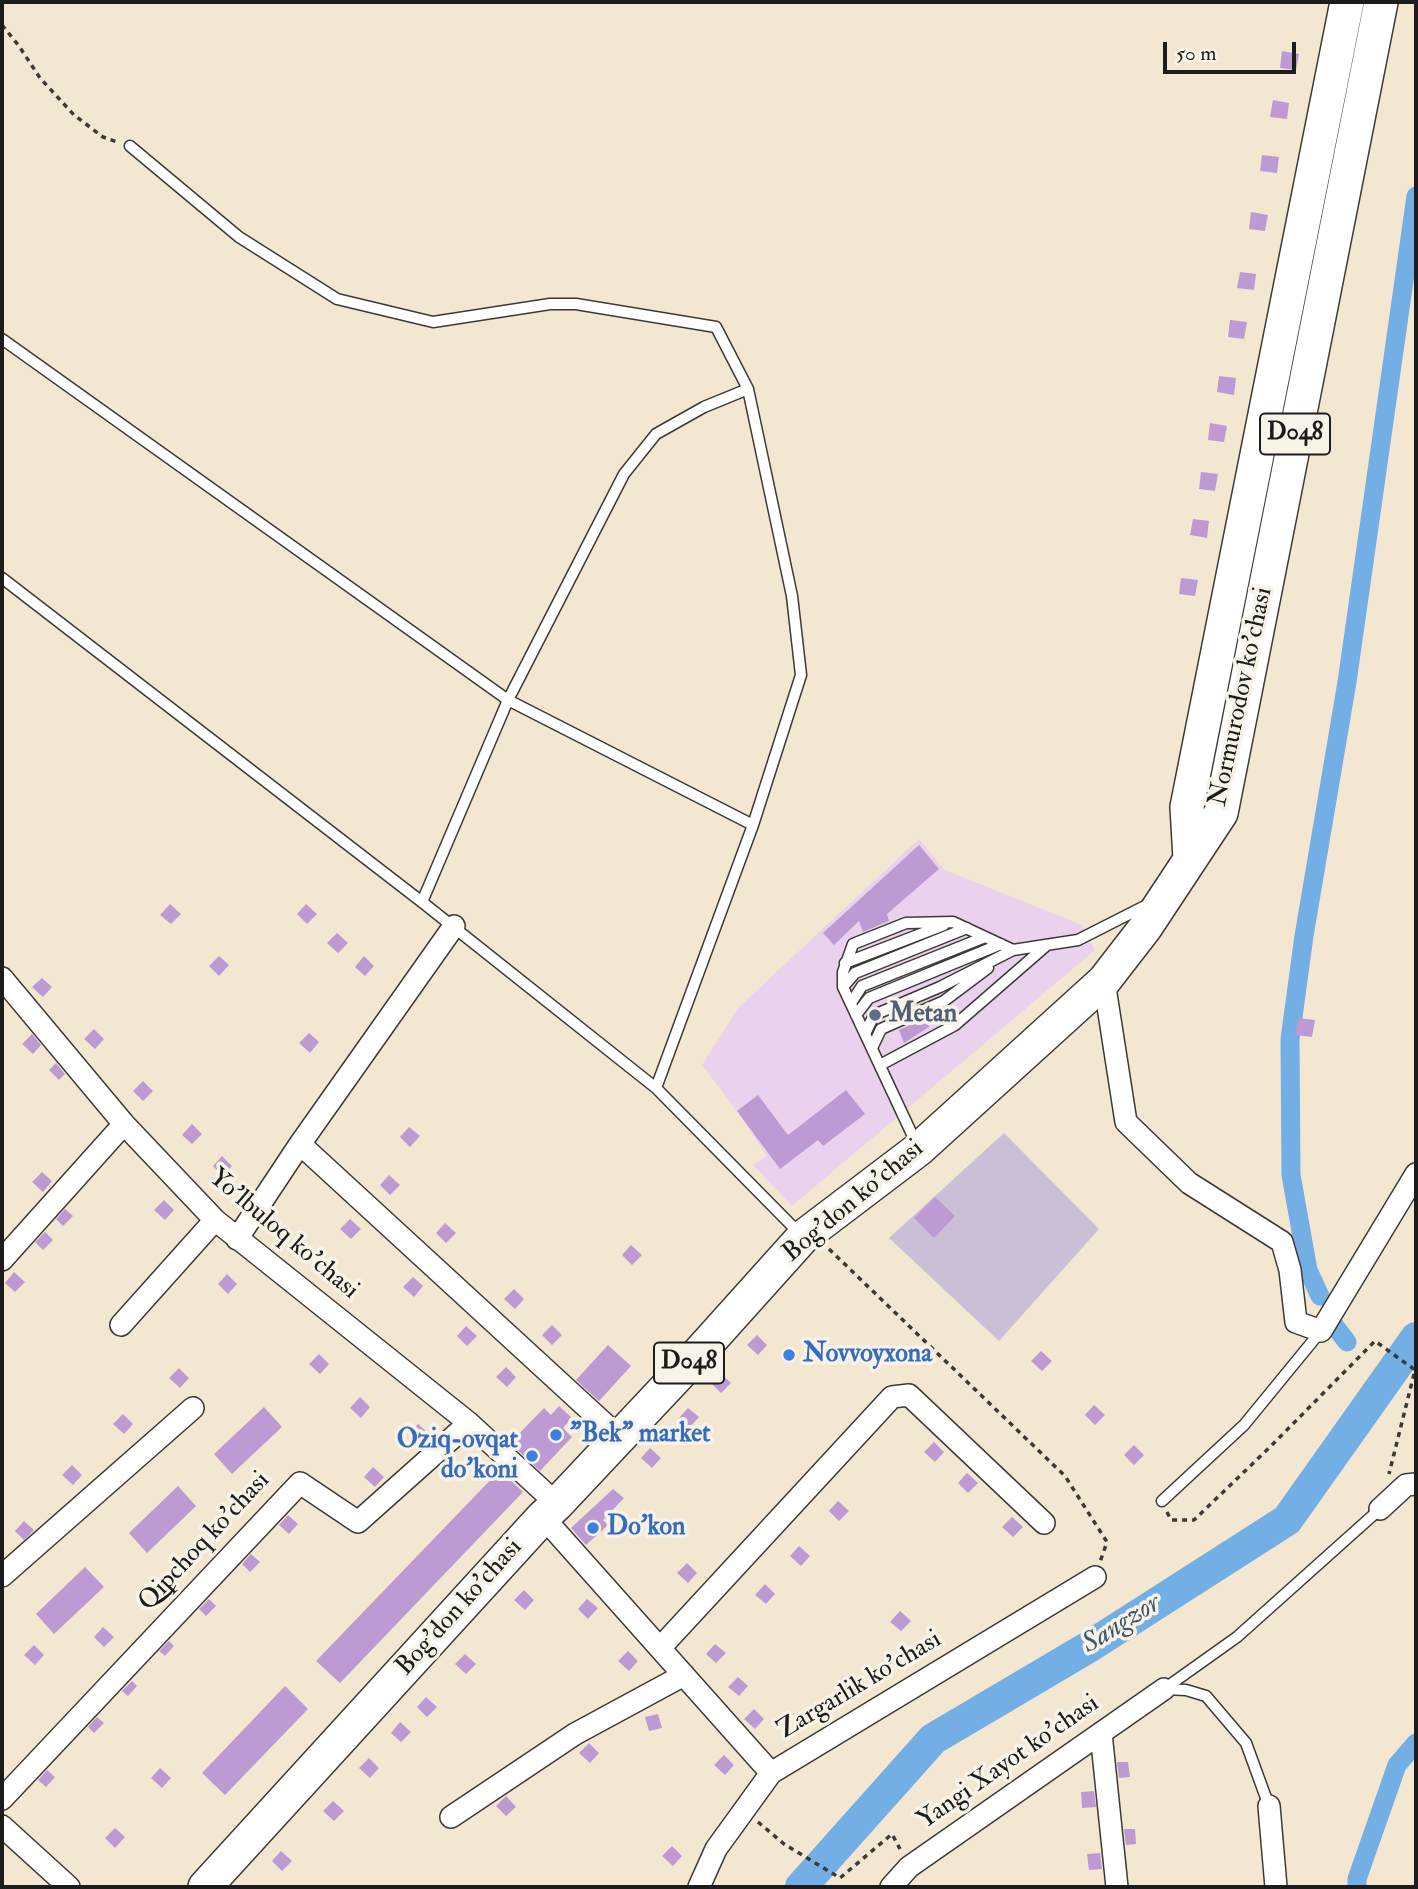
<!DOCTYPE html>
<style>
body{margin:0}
#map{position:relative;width:1418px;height:1889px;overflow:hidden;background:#f4e7d2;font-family:"IM FELL Double Pica",serif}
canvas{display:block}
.frame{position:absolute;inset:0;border:4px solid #1c1c1c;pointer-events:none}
.scale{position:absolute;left:1163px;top:42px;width:133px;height:32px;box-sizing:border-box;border:4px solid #1c1c1c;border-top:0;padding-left:9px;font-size:21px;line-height:24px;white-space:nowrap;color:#1c1c1c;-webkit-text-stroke:5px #f7f3e8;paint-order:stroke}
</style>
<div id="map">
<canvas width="1418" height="1889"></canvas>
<div class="frame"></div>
<div class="scale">50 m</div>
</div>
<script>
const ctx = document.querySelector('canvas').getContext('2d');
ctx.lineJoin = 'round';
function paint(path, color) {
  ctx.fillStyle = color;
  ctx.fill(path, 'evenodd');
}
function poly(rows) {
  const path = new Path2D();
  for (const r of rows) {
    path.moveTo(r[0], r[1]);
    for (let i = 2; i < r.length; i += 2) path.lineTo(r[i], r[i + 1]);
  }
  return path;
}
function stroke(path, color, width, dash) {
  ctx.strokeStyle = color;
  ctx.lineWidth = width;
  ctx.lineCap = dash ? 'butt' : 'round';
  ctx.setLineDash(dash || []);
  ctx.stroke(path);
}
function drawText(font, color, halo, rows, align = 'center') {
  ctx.font = font + ' "IM FELL Double Pica",serif';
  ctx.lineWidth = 7;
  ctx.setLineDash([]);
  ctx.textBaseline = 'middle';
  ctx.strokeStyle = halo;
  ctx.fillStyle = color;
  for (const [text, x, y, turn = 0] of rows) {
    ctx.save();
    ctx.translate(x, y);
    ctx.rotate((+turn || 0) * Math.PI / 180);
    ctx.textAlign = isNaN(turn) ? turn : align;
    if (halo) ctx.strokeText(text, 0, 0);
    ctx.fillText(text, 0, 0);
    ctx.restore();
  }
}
paint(poly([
 [919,839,945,870,1082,925,1095,950,792,1206,753,1165,767,1156,737,1111,702,1065,739,1007]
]), '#ead1ed');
paint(poly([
 [1004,1133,1099,1229,999,1341,889,1238]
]), '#cabfd7');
stroke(poly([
 [1320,1296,1308,1270,1291,1175,1290,1039,1304,936,1347,682,1416,196],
 [1334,1325,1347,1342],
 [1357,1887,1357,1879,1397,1765,1416,1743]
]), '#73aee4', 19);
stroke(poly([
 [801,1887,933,1739,1087,1648,1287,1520,1416,1338]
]), '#73aee4', 32);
paint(poly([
 [1282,51,1299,54,1296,70,1280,68],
 [1273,100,1289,103,1287,119,1270,117],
 [1262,155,1279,157,1277,173,1260,171],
 [1251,212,1268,215,1265,231,1249,229],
 [1240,272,1256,274,1254,290,1237,288],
 [1230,320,1247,322,1244,339,1228,337],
 [1219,376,1236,378,1234,395,1217,392],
 [1210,423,1227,426,1224,442,1208,440],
 [1201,472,1218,474,1215,491,1199,489],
 [1193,519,1209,521,1207,538,1190,535],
 [1181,578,1198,580,1195,596,1179,594],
 [919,845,939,869,887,914,889,921,863,932,859,921,834,945,823,933],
 [170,904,181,914,171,924,160,915],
 [306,904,317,914,307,924,297,914],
 [337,933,348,943,338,953,327,943],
 [219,956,229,965,219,976,209,966],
 [364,956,374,966,365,976,355,967],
 [42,978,52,987,43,997,32,987],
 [926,1018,929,1027,904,1043,899,1030],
 [1298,1018,1315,1020,1312,1037,1295,1035],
 [94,1029,104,1039,95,1049,84,1039],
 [309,1033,319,1042,310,1053,299,1043],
 [32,1034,41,1045,33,1054,22,1044],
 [56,1063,65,1074,59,1080,49,1070],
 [143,1081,153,1091,143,1101,133,1091],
 [846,1090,865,1114,823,1146,818,1140,780,1169,737,1111,758,1095,788,1135],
 [192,1124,202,1134,192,1144,182,1135],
 [409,1127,420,1136,410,1147,400,1137],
 [222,1156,232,1166,223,1176,213,1166],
 [42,1172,52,1181,43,1192,32,1182],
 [389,1175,400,1185,390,1195,380,1185],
 [935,1197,955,1216,934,1238,914,1218],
 [164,1200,174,1210,165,1220,154,1210],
 [65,1209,73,1216,63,1226,56,1219],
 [350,1219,361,1229,351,1239,340,1229],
 [445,1223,456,1233,446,1243,436,1233],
 [45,1232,53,1240,43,1250,35,1242],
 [631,1245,642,1255,632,1265,622,1255],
 [14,1272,25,1282,15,1292,5,1283],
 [227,1274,237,1284,228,1294,218,1284],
 [413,1277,423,1286,414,1297,403,1287],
 [514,1289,524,1299,515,1309,504,1299],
 [552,1325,562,1335,552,1345,542,1335],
 [466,1326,477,1336,467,1346,457,1336],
 [757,1335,767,1345,758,1355,747,1345],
 [608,1345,631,1366,599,1401,576,1380],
 [1041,1351,1052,1361,1042,1371,1031,1361],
 [319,1354,329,1364,320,1374,309,1364],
 [506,1367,516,1377,507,1387,496,1377],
 [179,1368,189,1378,180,1388,169,1378],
 [720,1373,731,1383,721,1393,711,1383],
 [360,1397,370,1407,361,1418,350,1408],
 [1094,1405,1105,1415,1095,1425,1085,1415],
 [559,1406,572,1418,563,1428,572,1437,540,1471,510,1443,544,1408,551,1415],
 [264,1407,282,1427,232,1474,214,1454],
 [688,1408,699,1417,689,1428,679,1418],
 [123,1414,133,1424,124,1434,113,1424],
 [418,1424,429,1434,419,1444,409,1434],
 [934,1442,944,1452,935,1462,924,1452],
 [1134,1445,1144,1455,1134,1465,1124,1455],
 [650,1448,661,1458,652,1468,641,1458],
 [72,1465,82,1475,73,1485,62,1475],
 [373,1467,384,1477,375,1487,364,1477],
 [500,1470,523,1492,340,1683,316,1661],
 [967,1473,978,1483,968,1493,958,1483],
 [178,1486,196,1506,147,1553,129,1533],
 [613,1489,624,1498,603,1520,608,1525,586,1545,571,1528],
 [838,1501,849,1511,839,1521,829,1511],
 [288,1515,298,1524,289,1534,279,1525],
 [1012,1517,1023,1527,1013,1537,1002,1527],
 [24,1521,34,1530,24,1540,15,1531],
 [799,1546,810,1556,801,1566,790,1556],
 [251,1554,260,1562,250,1572,242,1564],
 [687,1563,697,1573,688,1583,677,1573],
 [85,1567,104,1587,54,1634,36,1614],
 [765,1584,775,1594,766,1604,755,1595],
 [524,1590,534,1600,525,1610,514,1600],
 [209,1599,216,1606,206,1616,199,1609],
 [587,1599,598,1608,588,1619,578,1609],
 [900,1611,911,1621,901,1631,890,1622],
 [103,1627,114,1637,104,1647,94,1637],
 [169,1641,174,1646,165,1656,159,1651],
 [715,1644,726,1653,716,1663,706,1654],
 [34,1645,44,1655,35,1665,24,1655],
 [628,1651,638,1661,629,1671,618,1661],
 [465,1654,476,1664,466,1674,455,1664],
 [843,1676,854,1686,844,1696,834,1687],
 [738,1677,748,1686,739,1696,728,1687],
 [132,1681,137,1686,128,1696,122,1691],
 [285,1686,308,1709,225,1795,202,1773],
 [426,1697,437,1707,427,1717,417,1707],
 [754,1709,764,1719,755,1729,744,1719],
 [658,1714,662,1728,649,1731,645,1717],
 [97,1717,104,1723,94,1733,88,1727],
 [400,1722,411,1732,401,1742,391,1733],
 [589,1743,599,1753,590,1763,579,1753],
 [724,1755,734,1765,725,1775,714,1765],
 [369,1758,379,1768,370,1778,359,1768],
 [1117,1762,1128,1762,1130,1777,1119,1778],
 [160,1768,171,1778,162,1788,151,1778],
 [47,1770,55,1777,46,1787,38,1780],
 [1094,1791,1096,1807,1082,1808,1081,1792],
 [506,1796,516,1807,506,1816,496,1806],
 [333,1801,344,1811,334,1821,323,1811],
 [115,1828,125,1837,115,1848,105,1838],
 [1124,1829,1135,1829,1136,1844,1126,1845],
 [672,1846,682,1856,673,1866,662,1856],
 [281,1851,292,1861,282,1871,272,1861],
 [1100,1853,1102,1869,1089,1870,1087,1854]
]), '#bd9ad4');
const service = poly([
 [130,146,239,237,337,299,433,322,550,304,576,304,716,327,748,389,792,596,801,675,753,825,656,1088],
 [2,339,508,700,753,825],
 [2,578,422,902,656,1088,801,1235],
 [422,902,508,700,624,474,656,434,704,407,748,389],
 [845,963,944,925],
 [843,987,855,973,967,928],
 [851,1003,862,986,985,937],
 [856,1015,869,998,1001,944],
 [865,1034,874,1015,940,987,1013,950,1078,940,1145,906],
 [872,1048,881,1029,944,1001,988,968],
 [880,1065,955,1025,1047,945],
 [917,1145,843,987,843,972,853,944,906,923,953,922,1013,950],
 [1162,1501,1244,1425,1321,1331],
 [1164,1689,1237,1637,1380,1509],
 [1164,1689,1186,1690,1206,1696,1246,1743,1269,1806]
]);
const minor = poly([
 [2,978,124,1124,215,1220,469,1423,557,1504],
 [1104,981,1126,1122,1189,1183,1282,1242,1290,1270,1296,1322,1321,1331,1416,1174],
 [300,1144,619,1437],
 [237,1239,300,1144,454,926],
 [2,1260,124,1124],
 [121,1325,215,1220],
 [1380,1509,1406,1485,1416,1484],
 [543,1517,771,1773],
 [2,1576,193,1408],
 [660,1648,892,1397,909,1395,1044,1523],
 [1101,1733,1117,1887],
 [2,1799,300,1483,358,1522,469,1423],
 [1269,1806,1276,1887],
 [451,1817,575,1734,684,1675],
 [2,1826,69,1887],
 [699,1887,716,1849,771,1773,1095,1577],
 [891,1887,909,1867,1164,1689]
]);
const primary = poly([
 [1190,859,1187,807,1347,2],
 [205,1887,543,1517,557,1504,697,1355,803,1237,919,1149,1104,981,1145,928,1221,813,1381,2]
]);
stroke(service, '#3c3a37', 13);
stroke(minor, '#3c3a37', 24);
stroke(primary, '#3c3a37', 36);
stroke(poly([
 [2,25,19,46,40,78,74,115,103,137,120,143],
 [829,1249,1065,1476,1107,1542,1100,1562],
 [1167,1512,1171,1520,1194,1520,1270,1447,1375,1341,1415,1370,1389,1474],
 [758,1822,784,1844,840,1878,892,1834,900,1849]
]), '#3c3a37', 3.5, [5, 5]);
stroke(service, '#fff', 10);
stroke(minor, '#fff', 21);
stroke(primary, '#fff', 33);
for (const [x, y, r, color] of [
 [875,1015,7,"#5c6f8a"],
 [789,1355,7,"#3f7fe0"],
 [556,1435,7,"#3f7fe0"],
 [532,1456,7,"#3f7fe0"],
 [593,1528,7,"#3f7fe0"]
]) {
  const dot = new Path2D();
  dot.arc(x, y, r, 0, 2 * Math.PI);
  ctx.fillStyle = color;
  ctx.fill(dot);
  stroke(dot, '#f7f3e8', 2.5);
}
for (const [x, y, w] of [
 [1295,434,70],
 [689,1363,70]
]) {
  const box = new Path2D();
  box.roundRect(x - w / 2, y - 20.5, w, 41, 5);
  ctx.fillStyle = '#f7f3e8';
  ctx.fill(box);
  stroke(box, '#1c1c1c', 2);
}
drawText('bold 24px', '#1c1c1c', null, [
 ["D048",1295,434],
 ["D048",689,1363]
]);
drawText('26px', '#1c1c1c', '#f7f3e8', [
 ["Normurodov ko'chasi",1242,697,-78],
 ["Bog'don ko'chasi",854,1202,-40],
 ["Yo'lbuloq ko'chasi",283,1235,40],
 ["Qipchoq ko'chasi",205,1542,-47],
 ["Bog'don ko'chasi",460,1608,-48],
 ["Zargarlik ko'chasi",860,1686,-31],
 ["Yangi Xayot ko'chasi",1009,1763,-35]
]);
drawText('bold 26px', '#4e5e75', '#f7f3e8', [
 ["Metan",889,1015]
], 'left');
drawText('bold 26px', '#366cbe', '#f7f3e8', [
 ["Novvoyxona",803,1355],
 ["\"Bek\" market",570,1435],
 ["Oziq-ovqat",518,1441,"right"],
 ["do'koni",518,1471,"right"],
 ["Do'kon",607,1528]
], 'left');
drawText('italic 28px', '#3f566c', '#f7f3e8', [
 ["Sangzor",1122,1625,-32]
]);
</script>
